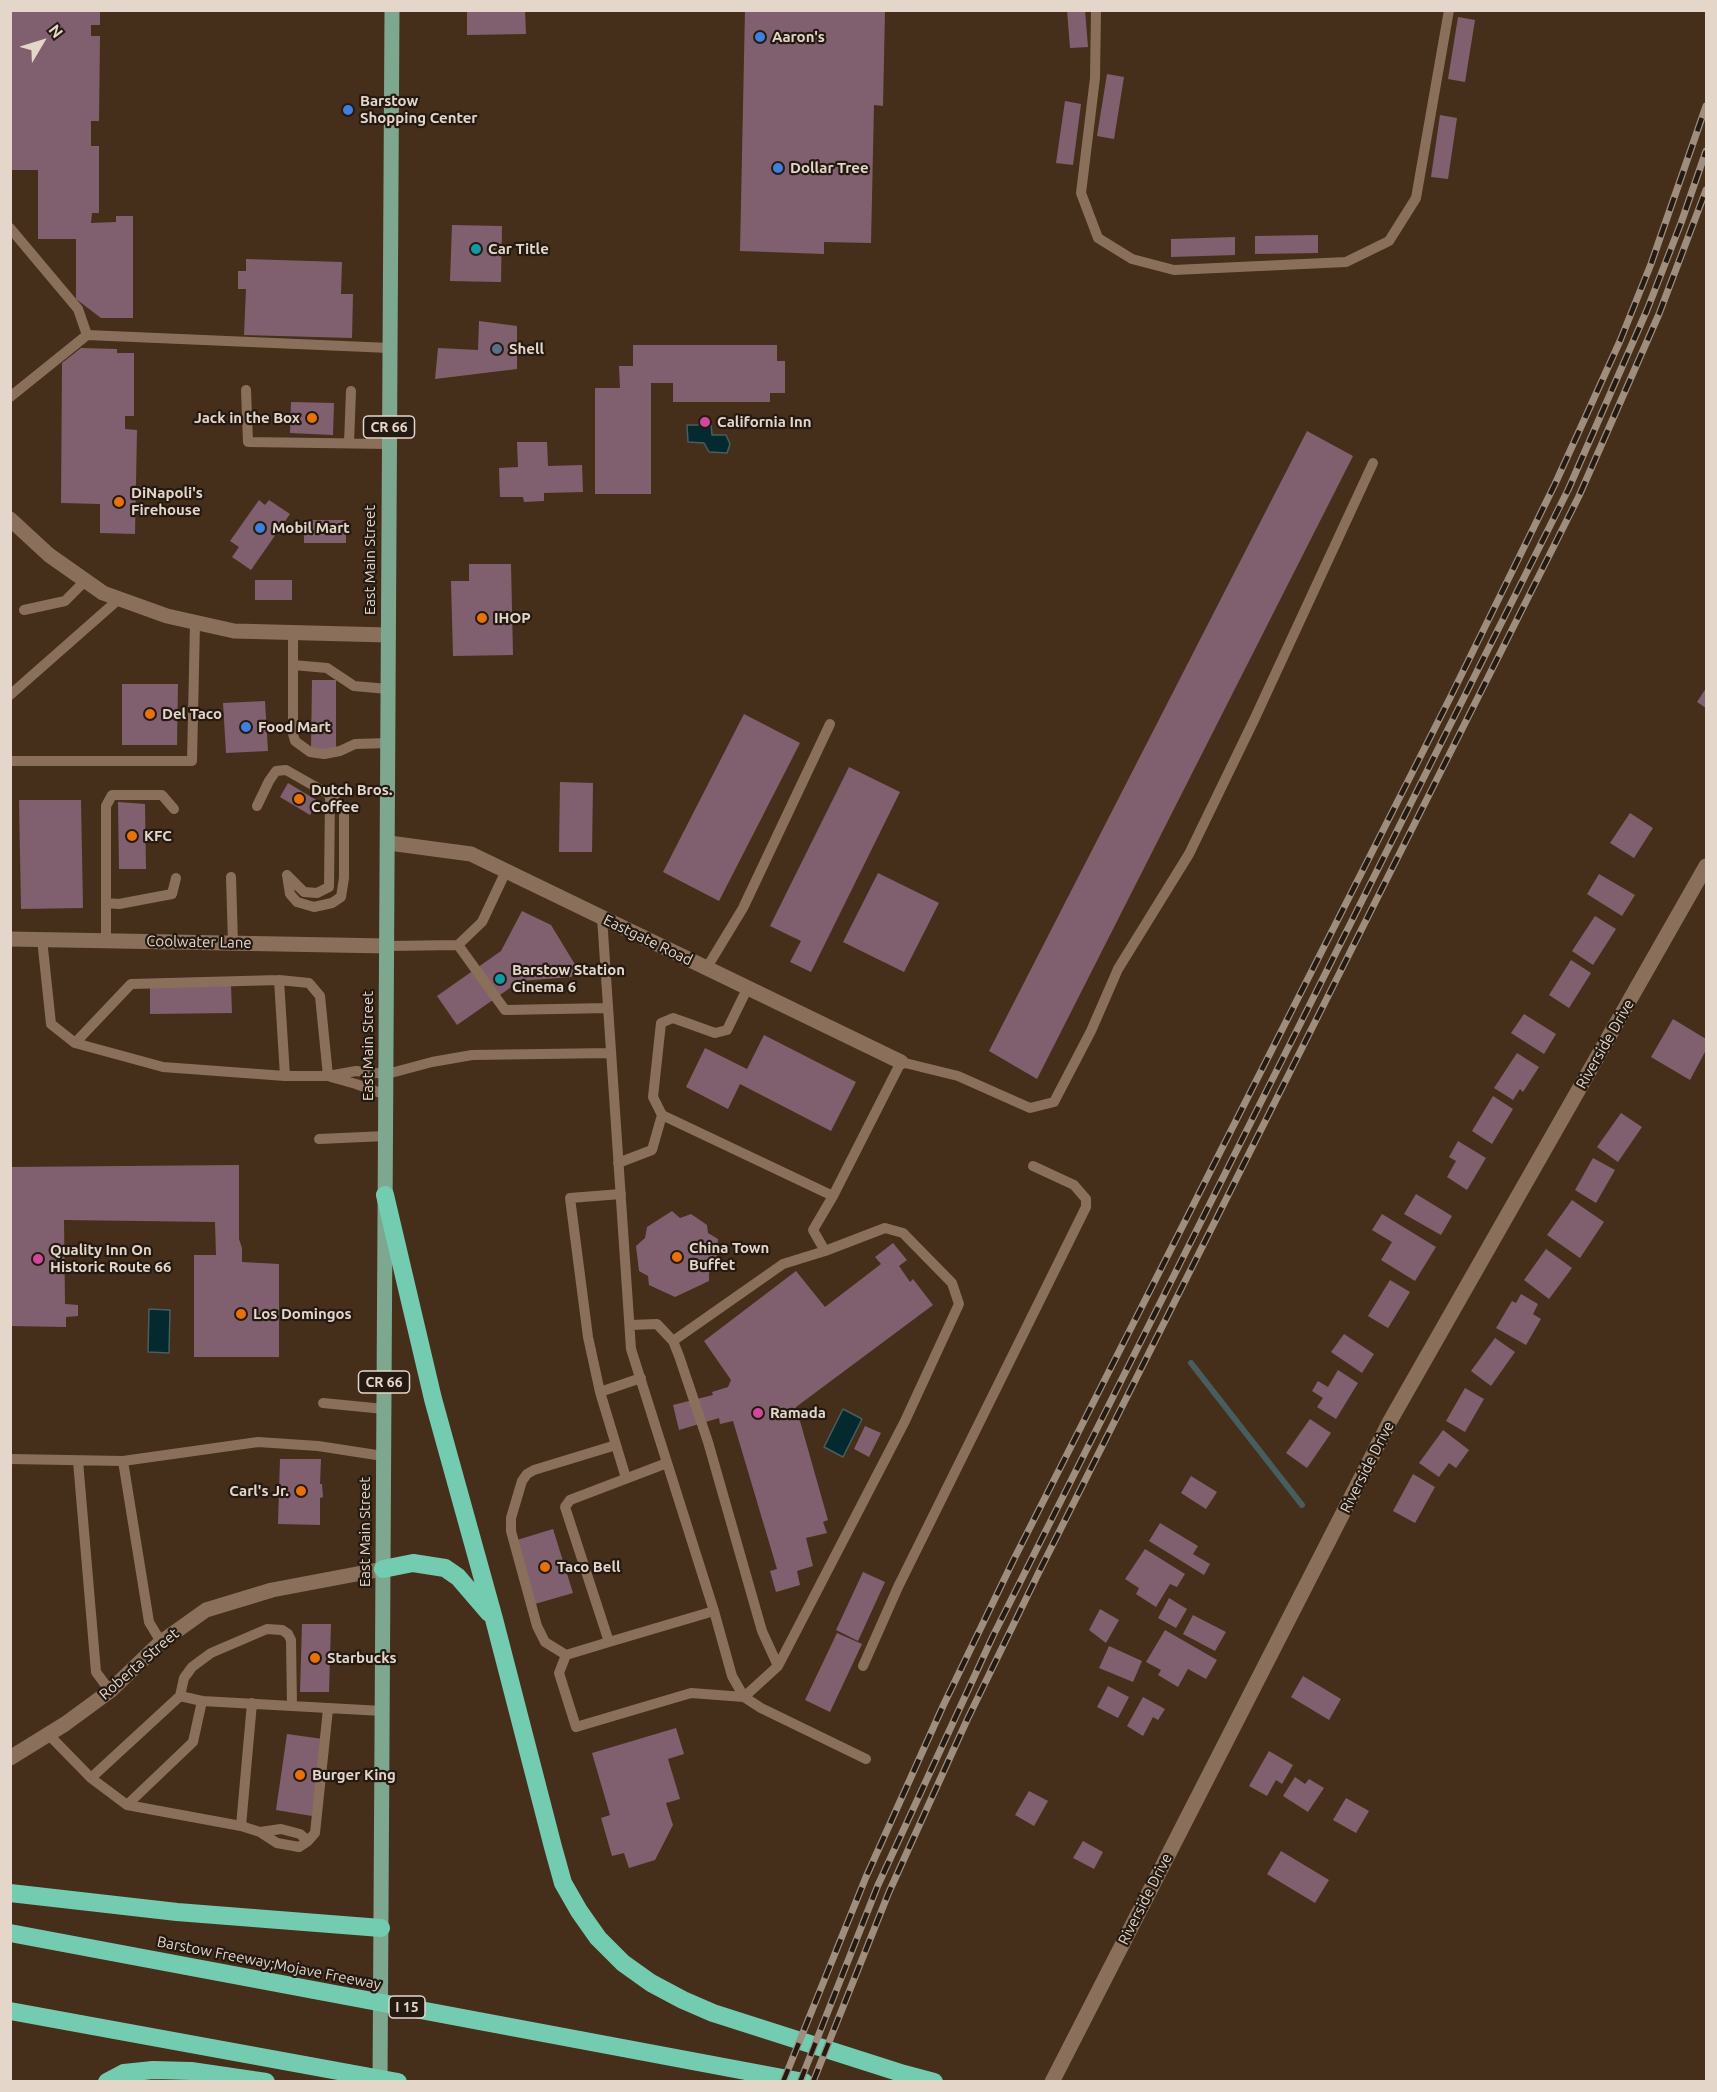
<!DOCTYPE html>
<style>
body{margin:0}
#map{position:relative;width:1717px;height:2092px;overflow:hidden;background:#452f1b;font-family:Ubuntu,sans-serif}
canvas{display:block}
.frame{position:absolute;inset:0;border:12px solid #e5d6ca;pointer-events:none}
.north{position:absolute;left:12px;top:12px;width:60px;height:60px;-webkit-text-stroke:4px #241a11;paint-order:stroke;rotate:52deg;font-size:16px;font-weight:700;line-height:24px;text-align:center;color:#e5d6ca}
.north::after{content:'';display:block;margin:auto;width:21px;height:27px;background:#e5d6ca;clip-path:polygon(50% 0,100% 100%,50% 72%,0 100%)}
</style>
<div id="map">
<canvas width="1717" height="2092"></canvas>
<div class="frame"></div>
<div class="north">N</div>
</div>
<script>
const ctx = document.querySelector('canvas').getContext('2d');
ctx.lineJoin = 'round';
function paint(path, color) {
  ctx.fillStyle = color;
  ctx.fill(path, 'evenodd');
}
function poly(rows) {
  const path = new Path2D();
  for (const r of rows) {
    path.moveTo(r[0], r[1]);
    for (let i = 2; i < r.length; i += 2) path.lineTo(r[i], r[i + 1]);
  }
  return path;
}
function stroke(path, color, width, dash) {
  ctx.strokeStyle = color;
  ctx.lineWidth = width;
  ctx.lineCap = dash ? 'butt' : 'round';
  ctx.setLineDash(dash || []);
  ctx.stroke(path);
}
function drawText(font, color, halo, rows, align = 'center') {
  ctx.font = font + ' Ubuntu,sans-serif';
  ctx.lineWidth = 4.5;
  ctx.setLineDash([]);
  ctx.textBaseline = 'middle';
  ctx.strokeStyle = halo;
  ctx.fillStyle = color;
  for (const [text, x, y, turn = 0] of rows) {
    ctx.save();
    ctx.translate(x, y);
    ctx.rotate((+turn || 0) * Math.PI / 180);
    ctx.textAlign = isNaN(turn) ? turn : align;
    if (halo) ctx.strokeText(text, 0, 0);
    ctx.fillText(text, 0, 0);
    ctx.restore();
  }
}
const water = poly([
 [687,425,711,425,712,435,726,435,730,444,727,453,709,452,704,443,688,442,687,425],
 [149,1309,170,1310,169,1353,148,1352,149,1309],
 [843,1409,862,1419,843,1457,824,1447,843,1409]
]);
paint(water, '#042a30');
stroke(water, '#485e5e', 1.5);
stroke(poly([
 [1191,1363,1302,1505]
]), '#485e5e', 6);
paint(poly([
 [10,10,100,10,100,25,91,25,91,36,100,36,99,121,91,121,91,146,99,146,99,213,92,213,91,223,116,222,116,216,133,216,133,318,101,318,76,299,76,239,38,239,38,170,10,170],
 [467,10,525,10,526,34,467,35],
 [745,10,885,10,883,106,874,105,871,243,824,242,824,254,740,251],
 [1067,10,1085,10,1088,47,1070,48],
 [1458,17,1475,20,1465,82,1448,79],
 [1107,74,1124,77,1114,139,1097,136],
 [1065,101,1081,104,1073,165,1056,163],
 [1440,115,1457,118,1448,179,1431,177],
 [452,225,502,226,501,282,450,281],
 [1318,235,1318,253,1255,254,1255,236],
 [1235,237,1235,255,1171,257,1171,239],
 [246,259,342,262,341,294,353,294,352,338,244,335,246,289,238,289,238,271,246,271],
 [479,321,517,326,517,369,435,379,438,348,478,350],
 [633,345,777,345,777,361,785,361,785,393,770,393,770,402,673,402,673,383,651,383,651,494,595,494,595,388,620,388,619,366,633,366],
 [81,348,117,349,117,353,134,353,134,416,125,416,125,429,137,430,135,534,100,533,100,504,61,503,62,363],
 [291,402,334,403,333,435,290,433],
 [1307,431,1353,456,1037,1079,989,1051],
 [517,442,547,442,548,466,582,465,583,492,544,493,544,501,524,502,523,497,500,497,499,468,518,467],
 [259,500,265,505,269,500,290,514,251,570,232,557,239,547,230,541],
 [304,520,346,520,346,543,304,543],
 [469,564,511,564,513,655,453,656,451,581,469,581],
 [255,580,292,580,292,600,255,600],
 [312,680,336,680,336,749,311,749],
 [122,684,178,684,177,745,122,745],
 [1706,688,1706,708,1697,702],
 [265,701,268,751,226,753,223,703],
 [744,714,800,743,719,901,663,872],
 [849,767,900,792,811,972,790,962,801,941,770,926],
 [560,782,593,783,592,852,559,852],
 [288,783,318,801,310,815,280,797],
 [19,800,81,800,83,908,21,909],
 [118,802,145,804,146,869,119,869],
 [1630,813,1653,828,1634,858,1610,843],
 [878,873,939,903,904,972,843,942],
 [1599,874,1635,895,1622,916,1587,894],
 [522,911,551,925,579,971,571,977,520,981,457,1025,437,996,501,951],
 [1595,916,1616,929,1593,965,1572,951],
 [1571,960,1591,973,1569,1008,1549,995],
 [231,985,232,1013,150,1014,150,986],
 [1524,1014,1556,1034,1544,1054,1511,1033],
 [1673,1019,1706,1039,1706,1050,1690,1080,1651,1057],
 [764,1035,856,1082,831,1131,740,1084,728,1109,686,1087,705,1048,747,1069],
 [1517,1053,1539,1067,1523,1092,1520,1089,1513,1100,1494,1088],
 [1493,1096,1513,1109,1492,1144,1472,1131],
 [1621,1113,1642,1127,1618,1162,1597,1147],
 [1458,1141,1486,1158,1467,1190,1447,1177,1456,1161,1449,1157],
 [1593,1158,1615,1170,1596,1203,1575,1190],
 [239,1165,239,1239,242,1248,242,1262,279,1264,279,1357,194,1357,194,1255,216,1255,215,1222,64,1220,65,1304,78,1305,78,1316,66,1317,66,1327,10,1326,10,1167],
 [1416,1194,1452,1216,1441,1235,1404,1214],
 [1572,1200,1604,1222,1580,1258,1547,1235],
 [672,1211,680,1218,691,1214,707,1225,708,1233,718,1239,716,1268,709,1273,709,1281,675,1297,649,1285,648,1276,639,1271,636,1246,645,1238,647,1227],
 [1382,1214,1436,1247,1415,1281,1381,1260,1392,1242,1372,1230],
 [893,1243,907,1260,899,1266,910,1282,913,1279,933,1305,796,1407,828,1520,823,1522,827,1533,806,1538,813,1566,797,1571,800,1585,776,1592,770,1571,777,1569,733,1421,720,1424,719,1418,679,1430,673,1405,713,1395,712,1392,728,1387,731,1380,704,1341,796,1271,825,1307,881,1264,875,1257],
 [1546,1249,1572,1268,1549,1299,1524,1280],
 [1390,1280,1410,1292,1388,1328,1368,1316],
 [1521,1294,1538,1304,1533,1314,1541,1319,1526,1345,1496,1328,1512,1301,1516,1303],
 [1344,1334,1374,1354,1362,1373,1331,1352],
 [1495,1338,1515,1352,1491,1386,1471,1371],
 [1338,1370,1358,1383,1336,1419,1317,1407,1323,1398,1312,1391,1318,1381,1328,1387],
 [1465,1388,1484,1399,1465,1432,1446,1421],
 [1310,1419,1331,1433,1307,1468,1286,1453],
 [865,1426,881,1433,869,1457,854,1449],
 [1443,1430,1469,1450,1456,1468,1449,1463,1439,1477,1419,1463],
 [280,1459,321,1459,320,1484,322,1484,323,1497,320,1498,320,1525,278,1524],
 [1413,1474,1435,1487,1415,1523,1393,1511],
 [1191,1476,1217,1492,1206,1509,1181,1493],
 [1160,1523,1198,1546,1193,1554,1210,1564,1204,1575,1149,1541],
 [553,1529,573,1593,535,1604,517,1540],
 [1145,1549,1185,1574,1177,1587,1170,1584,1156,1607,1136,1594,1139,1588,1125,1579],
 [863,1572,885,1582,858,1641,836,1630],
 [1169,1598,1187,1609,1176,1628,1158,1618],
 [1100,1609,1119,1620,1106,1643,1089,1630],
 [1193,1615,1226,1632,1215,1651,1183,1634],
 [302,1624,331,1624,329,1692,300,1692],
 [1165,1630,1217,1660,1206,1679,1188,1669,1178,1687,1158,1675,1161,1670,1146,1662],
 [837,1633,862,1644,830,1712,805,1700],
 [1109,1646,1142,1661,1133,1682,1099,1668],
 [1303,1676,1341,1699,1329,1720,1291,1697],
 [1108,1686,1129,1697,1118,1718,1097,1707],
 [1143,1697,1165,1709,1158,1720,1153,1717,1143,1736,1127,1726],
 [676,1728,684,1754,668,1759,680,1799,666,1803,673,1825,655,1860,629,1868,624,1853,612,1856,601,1818,610,1815,592,1753],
 [287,1734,323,1739,312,1816,276,1810],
 [1269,1751,1293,1765,1282,1784,1276,1780,1267,1796,1249,1786],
 [1295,1777,1305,1784,1309,1779,1324,1788,1308,1812,1283,1796],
 [1029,1791,1048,1801,1034,1826,1015,1815],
 [1346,1798,1369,1811,1356,1833,1333,1820],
 [1083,1841,1103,1852,1094,1869,1073,1858],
 [1281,1851,1329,1880,1315,1903,1267,1874]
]), '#80606f');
stroke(poly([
 [1096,10,1095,78,1081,193,1098,238,1132,259,1174,270,1346,262,1389,241,1416,198,1449,10],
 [10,228,78,309,87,335,390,348],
 [246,390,248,442,389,444],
 [10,397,87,335],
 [349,443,351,391],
 [24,610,65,601,86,580],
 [293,633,293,734,295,741,310,752,324,754,340,751,355,744,388,743],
 [293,665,327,668,354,686,388,689],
 [10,695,119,599],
 [10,761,192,761,195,623],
 [257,806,269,781,276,771,286,770,330,795,344,809,344,878,341,897,332,903,314,907,297,902,290,894,287,875],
 [287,875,304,892,317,893,329,887,330,795],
 [231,877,233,943],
 [106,903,119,904,172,894,176,878],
 [602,917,631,1349,714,1611,732,1676,744,1697,761,1708,866,1759],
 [42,939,51,1024,75,1043,163,1067,285,1076,328,1076,356,1071,387,1074,432,1062,472,1055,611,1053],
 [106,940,106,806,112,795,162,795,174,809],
 [458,945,505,1010,608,1008],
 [387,946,458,945,482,922,506,871],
 [706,969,743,908,830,724],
 [279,980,285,1076],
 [747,989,727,1030,715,1033,673,1018,661,1023,653,1097,662,1115,833,1196,813,1230,825,1251],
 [75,1043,131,984,279,980,309,983,320,996,328,1076],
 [331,1077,356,1084,386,1095],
 [319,1139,386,1136],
 [618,1163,652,1150,662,1115],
 [833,1196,901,1062,958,1076,1030,1108,1054,1102,1091,1031,1118,969,1189,854,1254,720,1373,463],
 [630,1325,657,1324,673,1341],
 [600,1392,588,1337,570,1198,621,1194],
 [323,1403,384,1409],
 [10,1459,123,1461,258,1442,318,1446,383,1456],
 [78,1461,96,1672,110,1691],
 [123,1461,149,1622,161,1642],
 [667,1463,570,1500,565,1507,609,1642,714,1611],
 [626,1478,600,1392,641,1378],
 [609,1642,566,1655,559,1673,576,1727,691,1693,744,1697,778,1666,905,1421,959,1304,952,1283,903,1233,885,1228,825,1251,783,1264,673,1341,679,1356,708,1442,762,1631,778,1666],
 [566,1655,545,1642,537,1626,511,1531,511,1518,522,1481,527,1474,534,1470,616,1445],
 [863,1666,898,1587,1086,1207,1086,1199,1074,1185,1033,1166],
 [180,1696,202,1701,382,1711],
 [49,1735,91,1778,127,1805,241,1826,252,1703],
 [91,1778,180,1696,184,1678,192,1667,211,1653,267,1629,282,1630,288,1634,291,1640,292,1706],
 [127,1805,193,1742,202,1701],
 [241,1826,260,1832,281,1829,300,1834,308,1841,299,1847,277,1843,260,1832],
 [308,1841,315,1833,328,1709]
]), '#8a705a', 10);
stroke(poly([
 [389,843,471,854,901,1062],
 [10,939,387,946],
 [1052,2082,1390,1421,1706,866]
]), '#8a705a', 15);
stroke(poly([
 [10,519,49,555,103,593,167,616,234,631,388,635],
 [10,1758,65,1724,110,1691,161,1642,206,1610,272,1590,383,1569]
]), '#8a705a', 15);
stroke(poly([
 [380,2082,392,10]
]), '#7da78e', 15);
stroke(poly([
 [385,1195,433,1399,494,1619,553,1847,563,1883,579,1911,598,1938,623,1963,651,1983,683,2000,713,2013,904,2074,934,2082],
 [383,1569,413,1563,445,1568,458,1577,489,1613],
 [10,1893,177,1912,381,1928],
 [10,1933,804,2082],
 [10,2011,398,2082],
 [107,2082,124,2073,153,2070,191,2071,266,2082]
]), '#74ccb0', 18);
const rail = poly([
 [783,2082,866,1877,943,1706,1015,1557,1450,698,1555,484,1620,341,1651,264,1706,106],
 [800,2082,878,1885,993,1636,1568,490,1647,310,1681,223,1706,151],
 [813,2082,889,1892,967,1720,1039,1572,1579,496,1659,314,1706,190]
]);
stroke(rail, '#9f8d7e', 7);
stroke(rail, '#241a11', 4.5, [14]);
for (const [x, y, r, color] of [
 [760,37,6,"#3f7fe0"],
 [348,110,6,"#3f7fe0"],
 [778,168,6,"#3f7fe0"],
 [476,249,6,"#0f9aa8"],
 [497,349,6,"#5c6f8a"],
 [312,418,6,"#e8710a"],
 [705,422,6,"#d1479c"],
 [119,502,6,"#e8710a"],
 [260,528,6,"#3f7fe0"],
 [482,618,6,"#e8710a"],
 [150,714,6,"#e8710a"],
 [246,727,6,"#3f7fe0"],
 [299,799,6,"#e8710a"],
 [132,836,6,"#e8710a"],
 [500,979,6,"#0f9aa8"],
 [677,1257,6,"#e8710a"],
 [38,1259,6,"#d1479c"],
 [241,1314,6,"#e8710a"],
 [758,1413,6,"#d1479c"],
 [301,1491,6,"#e8710a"],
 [545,1567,6,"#e8710a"],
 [315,1658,6,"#e8710a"],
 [300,1775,6,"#e8710a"]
]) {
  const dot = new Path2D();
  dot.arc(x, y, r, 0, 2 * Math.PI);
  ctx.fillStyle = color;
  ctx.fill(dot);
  stroke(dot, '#241a11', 2);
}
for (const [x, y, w] of [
 [389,427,51],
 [384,1382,51],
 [407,2007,36]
]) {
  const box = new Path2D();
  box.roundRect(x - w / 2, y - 11, w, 22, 4.5);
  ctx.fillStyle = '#241a11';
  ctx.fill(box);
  stroke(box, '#e5d6ca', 1.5);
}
drawText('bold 14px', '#e5d6ca', null, [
 ["CR 66",389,427],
 ["CR 66",384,1382],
 ["I 15",407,2007]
]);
drawText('bold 15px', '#e5d6ca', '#241a11', [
 ["Aaron's",772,37],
 ["Barstow",360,101],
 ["Shopping Center",360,118],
 ["Dollar Tree",790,168],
 ["Car Title",488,249],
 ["Shell",509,349],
 ["Jack in the Box",300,418,"right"],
 ["California Inn",717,422],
 ["DiNapoli's",131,493],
 ["Firehouse",131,510],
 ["Mobil Mart",272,528],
 ["IHOP",494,618],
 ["Del Taco",162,714],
 ["Food Mart",258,727],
 ["Dutch Bros.",311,790],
 ["Coffee",311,807],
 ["KFC",144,836],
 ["Barstow Station",512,970],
 ["Cinema 6",512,987],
 ["China Town",689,1248],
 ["Buffet",689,1265],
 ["Quality Inn On",50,1250],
 ["Historic Route 66",50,1267],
 ["Los Domingos",253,1314],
 ["Ramada",770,1413],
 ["Carl's Jr.",289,1491,"right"],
 ["Taco Bell",557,1567],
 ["Starbucks",327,1658],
 ["Burger King",312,1775]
], 'left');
drawText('15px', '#e5d6ca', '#241a11', [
 ["East Main Street",370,560,-90],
 ["Eastgate Road",648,940,26],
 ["Coolwater Lane",199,942,1],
 ["Riverside Drive",1605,1044,-60],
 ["East Main Street",368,1046,-90],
 ["Riverside Drive",1367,1467,-63],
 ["East Main Street",365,1532,-90],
 ["Roberta Street",139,1664,-41],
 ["Riverside Drive",1145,1899,-63],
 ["Barstow Freeway;Mojave Freeway",269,1963,11]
]);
</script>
